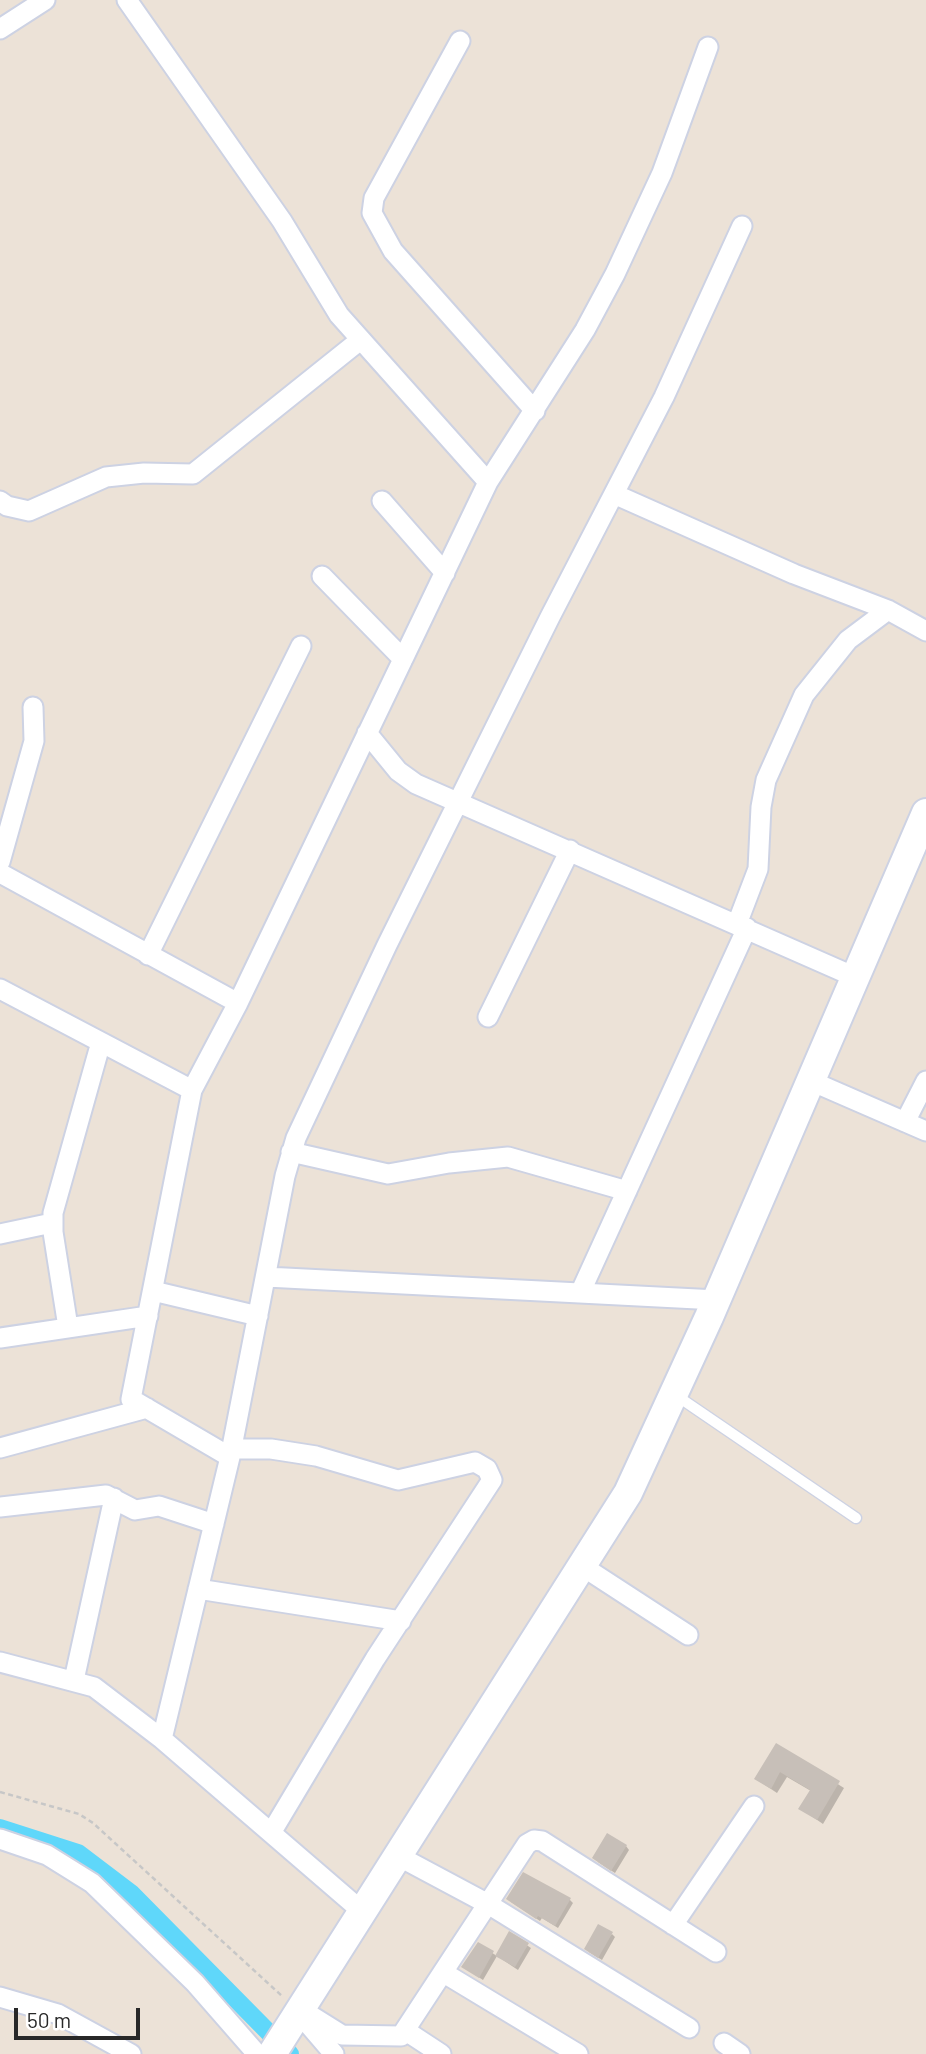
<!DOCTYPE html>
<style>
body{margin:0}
#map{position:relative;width:926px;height:2054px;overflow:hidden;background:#ece2d7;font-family:Barlow,sans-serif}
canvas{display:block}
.scale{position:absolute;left:14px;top:2008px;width:126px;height:32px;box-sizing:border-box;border:4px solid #282828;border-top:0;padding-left:9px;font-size:21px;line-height:24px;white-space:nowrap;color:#282828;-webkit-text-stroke:5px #fff;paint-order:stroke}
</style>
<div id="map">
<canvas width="926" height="2054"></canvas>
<div class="scale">50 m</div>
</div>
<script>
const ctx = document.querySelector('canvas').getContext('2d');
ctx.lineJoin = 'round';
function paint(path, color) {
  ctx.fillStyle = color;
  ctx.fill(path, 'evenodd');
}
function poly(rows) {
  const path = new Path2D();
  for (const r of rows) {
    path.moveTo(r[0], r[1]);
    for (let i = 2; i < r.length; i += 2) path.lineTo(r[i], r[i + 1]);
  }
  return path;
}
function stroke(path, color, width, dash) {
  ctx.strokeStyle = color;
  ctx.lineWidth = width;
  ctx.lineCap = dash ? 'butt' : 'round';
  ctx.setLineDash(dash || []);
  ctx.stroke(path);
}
paint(poly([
 [776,1745,844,1788,823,1824,801,1809,811,1791,787,1777,777,1793,756,1779],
 [626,1846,629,1850,615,1873,598,1862],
 [570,1900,573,1903,558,1928,542,1918,540,1921,511,1902],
 [510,1934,531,1948,518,1970,497,1956,483,1980,463,1967,478,1944,497,1956],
 [612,1934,615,1937,602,1960,589,1952]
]), '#0003');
stroke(poly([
 [0,1828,78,1853,132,1894,290,2054]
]), '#5fd7fa', 18);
paint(poly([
 [776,1743,840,1781,817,1820,798,1809,810,1790,780,1772,771,1789,754,1779],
 [607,1833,627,1845,611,1871,592,1858],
 [523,1872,571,1898,555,1926,538,1916,536,1919,506,1899],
 [598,1924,613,1932,598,1958,584,1949],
 [509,1931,529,1943,515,1967,495,1956],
 [478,1942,494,1951,479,1978,461,1967]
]), '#c7bfb8');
const lane = poly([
 [677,1396,856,1518]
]);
const street = poly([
 [127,0,282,221,339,315,488,482],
 [0,29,45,0],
 [460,41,374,198,372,213,393,251,535,411],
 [614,494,794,574,888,610,926,631],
 [0,501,7,506,29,511,106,477,144,473,193,474,359,341],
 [382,501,445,573],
 [322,576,403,659],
 [367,733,398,771,416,784,855,977],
 [0,862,34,741,33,707],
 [0,873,238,1003],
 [737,924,758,869,761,807,766,780,804,695,848,640,888,610],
 [148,955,301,646],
 [0,989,192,1090],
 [488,1017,570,850],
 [811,1081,926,1131],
 [905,1122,926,1081],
 [291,1152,388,1174,449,1163,508,1157,627,1191],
 [0,1234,52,1223],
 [266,1277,717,1300],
 [153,1291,258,1316],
 [581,1291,747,928],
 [68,1327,53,1232,53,1213,101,1042],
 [0,1338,148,1316],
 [0,1448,147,1408],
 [232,1449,271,1449,316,1456,398,1480,475,1462,487,1469,492,1480,375,1659,271,1833],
 [230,1457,285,1176,296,1138,387,945,550,617,664,397,742,226],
 [0,1507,106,1495,135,1510,159,1506,214,1524],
 [582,1566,688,1635],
 [198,1589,401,1621],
 [0,1662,94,1687,162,1739],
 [74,1680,114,1498],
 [0,1839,47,1855,92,1883,195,1983,257,2054],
 [400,1857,488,1904,689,2028],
 [364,1913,162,1739,230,1457,131,1399,192,1090,238,1003,488,482,585,330,615,274,662,173,708,47],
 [673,1925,754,1806],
 [444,1973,578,2054],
 [0,1997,58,2014,131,2054],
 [302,2010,342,2035,401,2036,527,1844,534,1840,542,1841,716,1952],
 [304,2019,334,2054],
 [406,2031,441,2054],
 [724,2043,740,2054]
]);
const secondary = poly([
 [272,2054,628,1493,709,1317,926,813]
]);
stroke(lane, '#cdd2e3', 13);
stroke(street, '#cdd2e3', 23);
stroke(secondary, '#cdd2e3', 32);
stroke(poly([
 [0,1792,79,1814,93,1823,282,1996]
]), '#c7c7c7', 2.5, [5, 3.5]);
stroke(lane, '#fff', 10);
stroke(street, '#fff', 19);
stroke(secondary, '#fff', 28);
</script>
